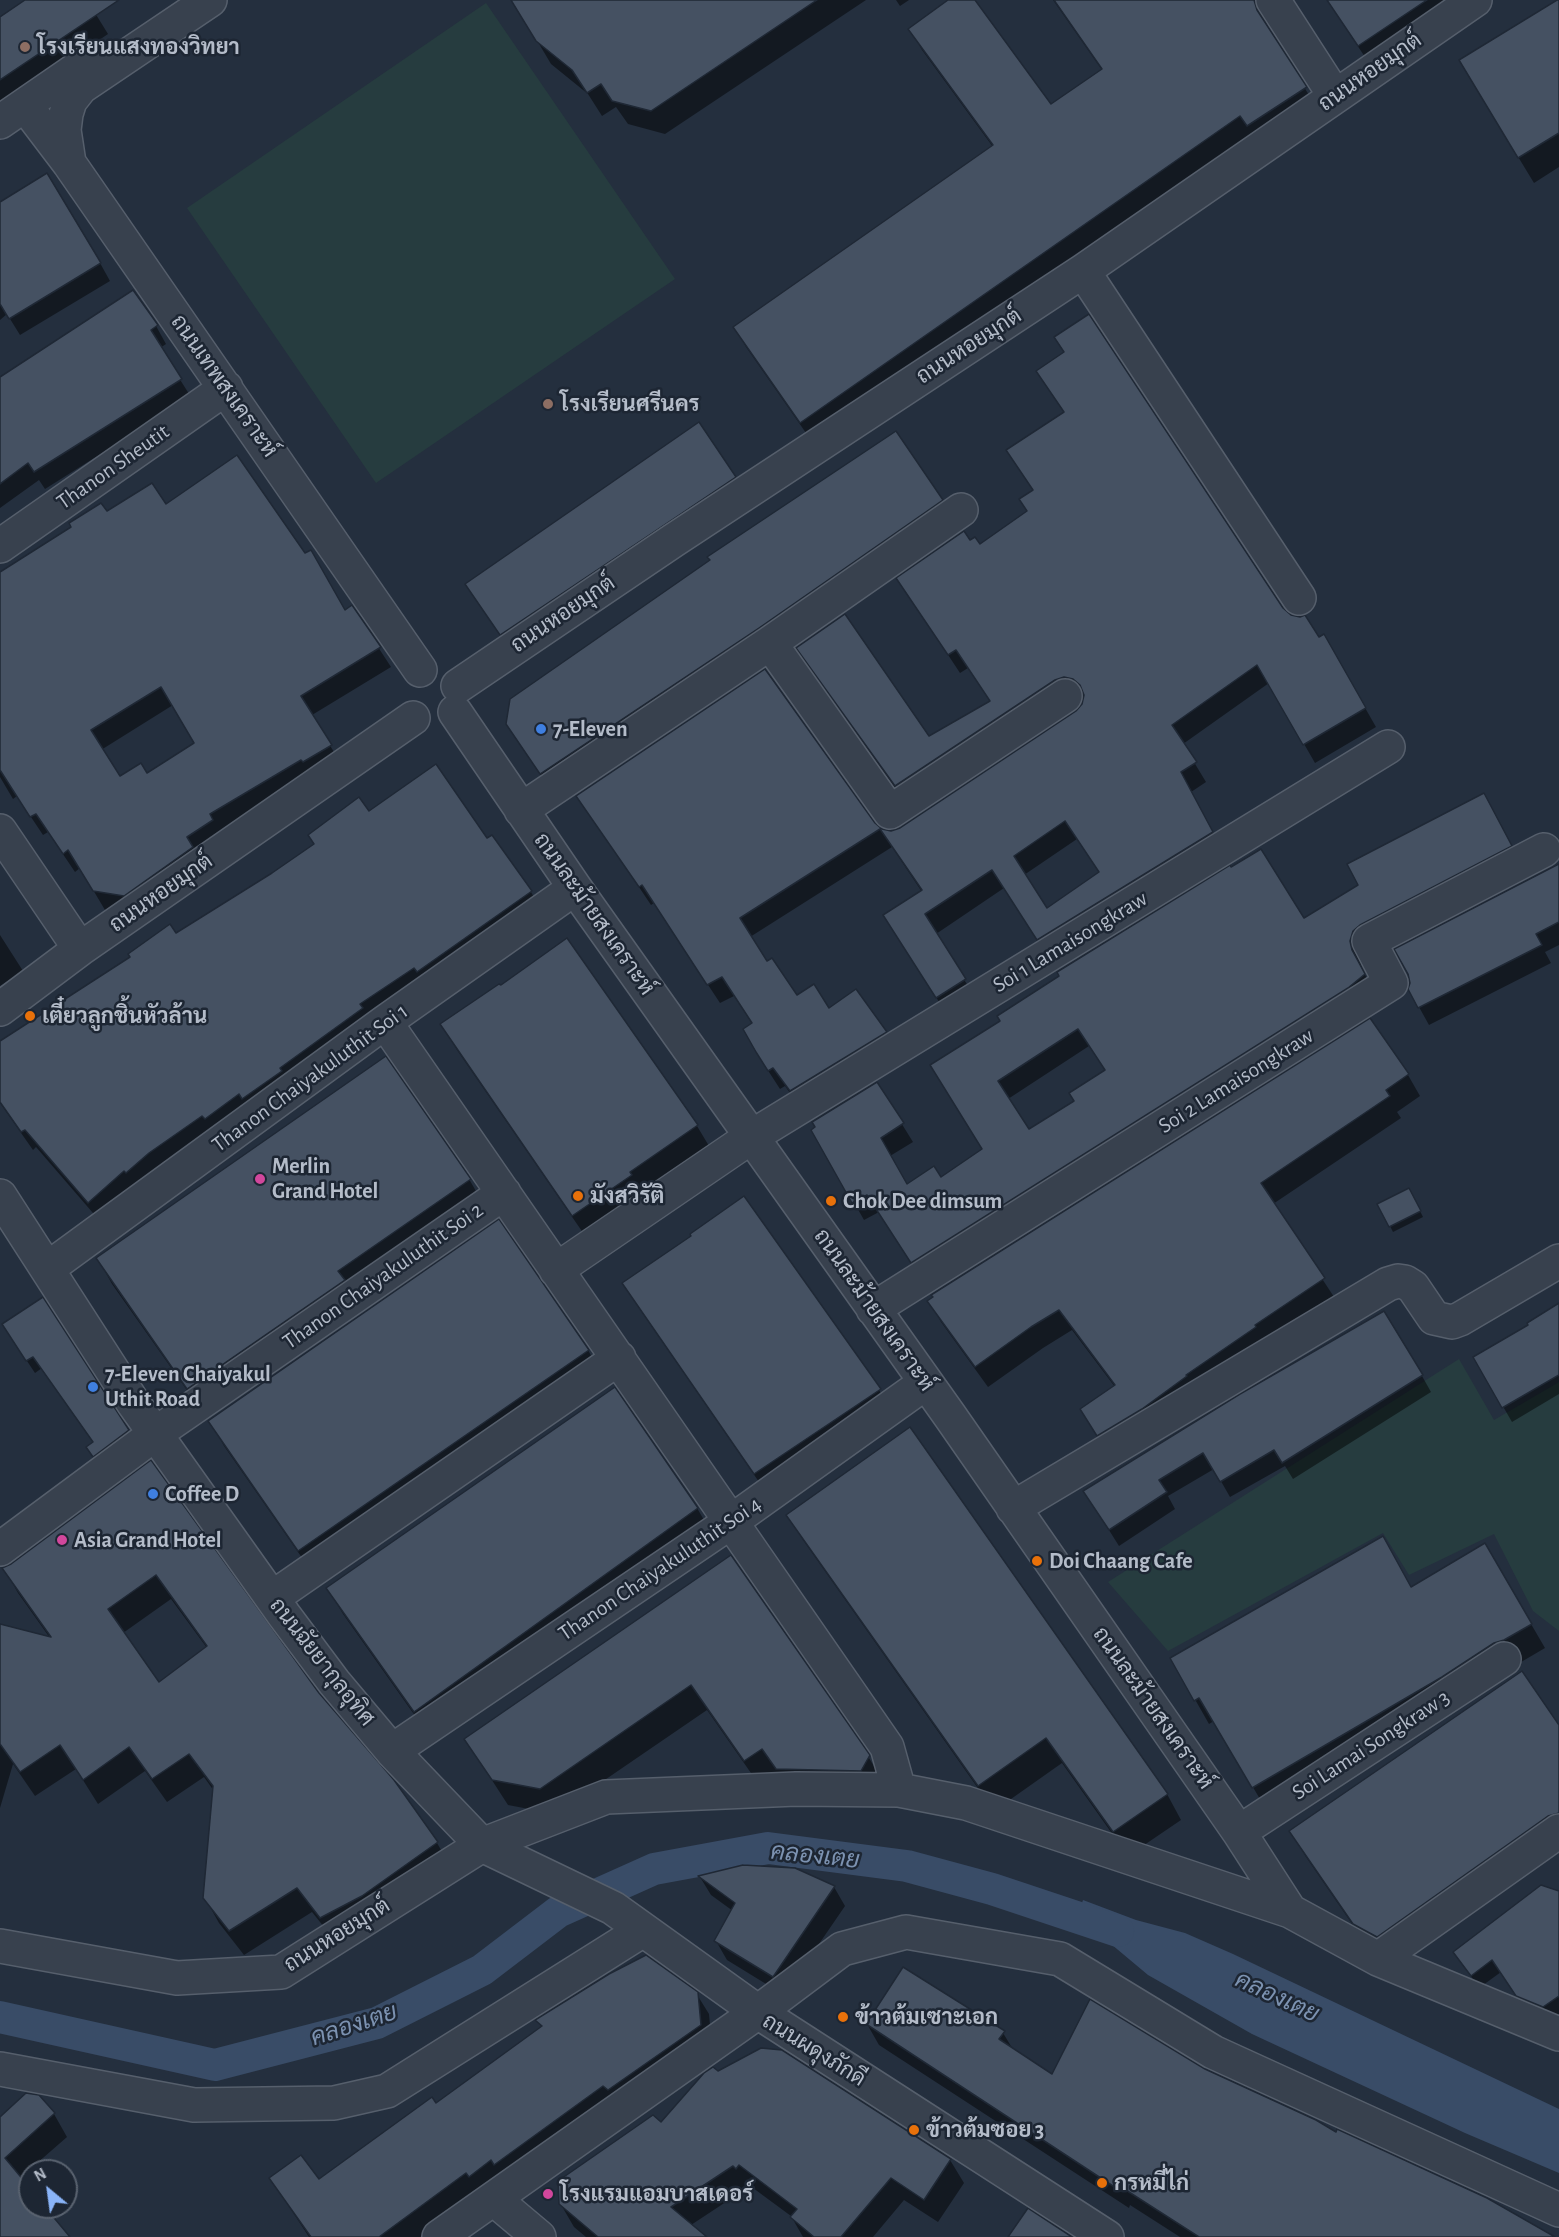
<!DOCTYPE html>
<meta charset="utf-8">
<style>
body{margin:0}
#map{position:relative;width:1559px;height:2237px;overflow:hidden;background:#242f3e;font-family:"Alegreya Sans",sans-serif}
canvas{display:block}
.north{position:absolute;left:18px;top:2159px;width:60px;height:60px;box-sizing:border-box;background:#1d2633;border:2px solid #59626f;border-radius:50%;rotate:331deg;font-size:16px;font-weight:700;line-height:24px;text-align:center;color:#b4bcc9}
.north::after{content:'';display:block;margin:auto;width:21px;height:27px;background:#8ab4f8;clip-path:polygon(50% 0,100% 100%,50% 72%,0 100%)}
</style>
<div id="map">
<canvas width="1559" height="2237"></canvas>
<div class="north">N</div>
</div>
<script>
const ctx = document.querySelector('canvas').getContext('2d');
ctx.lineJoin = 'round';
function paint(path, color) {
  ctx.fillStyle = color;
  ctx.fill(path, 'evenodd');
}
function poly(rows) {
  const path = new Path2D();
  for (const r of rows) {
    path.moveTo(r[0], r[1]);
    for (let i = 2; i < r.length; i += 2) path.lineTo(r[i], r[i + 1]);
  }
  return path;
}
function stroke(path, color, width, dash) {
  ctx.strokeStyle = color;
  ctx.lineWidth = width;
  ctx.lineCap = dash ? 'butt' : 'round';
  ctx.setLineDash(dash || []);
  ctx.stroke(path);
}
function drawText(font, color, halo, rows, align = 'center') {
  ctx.font = font + ' "Alegreya Sans",Sarabun,sans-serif';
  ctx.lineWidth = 5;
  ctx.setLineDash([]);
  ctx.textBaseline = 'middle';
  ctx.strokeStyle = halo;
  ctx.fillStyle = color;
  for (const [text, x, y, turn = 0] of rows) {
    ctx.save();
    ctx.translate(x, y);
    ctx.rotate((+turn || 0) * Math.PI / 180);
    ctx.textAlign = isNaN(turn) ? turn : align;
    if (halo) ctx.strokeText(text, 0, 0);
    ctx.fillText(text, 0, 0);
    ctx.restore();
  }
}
paint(poly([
 [486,3,675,279,376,483,187,208],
 [1459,1359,1494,1420,1559,1382,1559,1631,1533,1611,1494,1534,1409,1575,1383,1533,1168,1651,1108,1582]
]), '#263c3f');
paint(poly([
 [1083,1900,1136,1920,1185,1933,1233,1954,1559,2109,1559,2173,1465,2133,1252,2034,1148,1975,1105,1939,1074,1927]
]), '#394c67');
paint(poly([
 [27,0,87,0,108,34,0,107,0,18],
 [513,0,866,0,665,134,628,124,616,107,602,116,588,94,551,64],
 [896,0,909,0,900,6],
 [950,0,973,0,1050,106,1102,70,1053,0,1255,0,1266,19,1268,29,1317,108,813,443,746,347,735,327,993,147,922,50,910,29],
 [1327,0,1476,0,1373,69],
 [1559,1,1559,167,1534,183,1475,86],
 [0,203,100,263,110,281,20,335,7,314,0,320],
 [156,326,166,344,160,348,191,397,45,489,39,480,0,508,0,379],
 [1038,371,1282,609,1319,639,1324,636,1376,727,1315,763,1269,683,1183,744,1206,782,1191,792,1223,852,1049,958,1004,888,936,934,976,999,948,1016,896,934,922,892,892,847,750,937,766,964,796,997,885,1033,896,1052,802,1110,785,1086,780,1089,769,1072,745,1030,753,1025,734,996,720,1003,654,903,651,905,578,796,874,824,881,830,891,832,901,829,1077,712,1083,704,1085,698,1076,696,907,805,809,667,798,648,929,738,991,702,968,668,960,673,898,579,969,542,979,546,1028,512,1034,491,1065,413],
 [1077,839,1100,873,1046,910,1024,875],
 [735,477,746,497,512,653,467,584],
 [941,501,956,526,556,799,507,723],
 [166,507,344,612,352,607,391,667,312,715,341,764,135,914,105,910,80,868,75,872,48,832,43,835,17,796,13,799,0,777,0,575,106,514],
 [173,705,196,743,146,775,120,778,101,750],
 [1494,812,1521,864,1362,949,1360,959,1362,969,1374,992,922,1280,879,1212,864,1220,813,1130,877,1084,913,1142,890,1156,906,1186,941,1179,983,1150,942,1083,1304,920],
 [1089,1046,1106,1071,1075,1101,1028,1131,1008,1099],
 [368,813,487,840,531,892,541,910,99,1220,36,1147,33,1150,0,1103,0,1043,176,935],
 [1559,865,1559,945,1545,952,1551,963,1429,1025,1419,1007],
 [0,935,23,971,0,986],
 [567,940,697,1126,712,1151,588,1240,457,1050,442,1025,500,987],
 [1408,1075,1420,1096,1397,1112,1401,1118,1273,1204,1336,1300,1111,1456,1082,1410,1115,1387,1072,1330,1043,1348,988,1387,941,1322,929,1301],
 [469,1179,484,1205,203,1413,112,1284,98,1259],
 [1409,1189,1423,1217,1393,1232,1379,1204],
 [624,1283,879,1390,892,1412,768,1495,637,1305],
 [1559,1304,1559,1394,1512,1422,1475,1358,1530,1326],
 [11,1337,128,1431,135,1443,95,1460,88,1447,94,1443,42,1368,35,1373],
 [588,1350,602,1376,314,1575,224,1446,210,1421],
 [1422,1376,1431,1392,1293,1479,1285,1466,1230,1497,1214,1469,1168,1496,1175,1509,1119,1546,1085,1492],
 [151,1462,318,1694,437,1843,451,1867,336,1942,312,1912,244,1955,219,1923,205,1898,214,1791,204,1777,167,1802,145,1771,98,1804,76,1769,35,1796,13,1764,0,1808,0,1626,50,1638,18,1593,4,1568,12,1565],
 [171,1599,207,1648,159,1684,123,1633],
 [697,1508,712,1534,430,1737,343,1614,328,1589],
 [788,1515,1167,1794,1181,1820,1128,1856,1062,1763,994,1811,803,1540],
 [1485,1545,1545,1648,1267,1811,1214,1721,1209,1724,1172,1659,1411,1589],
 [731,1557,869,1758,884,1783,760,1786,707,1710,555,1814,508,1805,466,1740],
 [1559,1728,1559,1844,1370,1950,1306,1857,1291,1832],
 [700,1877,834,1887,845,1906,784,1995,727,1960,716,1941,733,1911,711,1895],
 [1559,1890,1559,2014,1551,2019,1525,2009,1501,1972,1479,1988,1455,1953],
 [696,1993,709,2014,712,2047,479,2194,420,2237,309,2237,271,2179,319,2181,436,2105,542,2028,538,2020],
 [867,2024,1003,2033,1014,2051,1053,2076,1204,2070,1552,2237,1180,2237,1130,2205,1129,2208,879,2045],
 [781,2051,950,2160,964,2183,938,2222,904,2200,873,2237,803,2237,791,2216,753,2188,750,2191,747,2188,691,2225,705,2237,586,2237,574,2227,560,2203,662,2124,718,2073],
 [54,2114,67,2137,20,2178,30,2190,30,2207,44,2207,68,2237,0,2237,0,2119]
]), '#0007');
stroke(poly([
 [0,2017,215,2065,377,2023,482,1970,558,1912,654,1869,768,1848,907,1866,992,1889,1118,1931]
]), '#394c67', 32);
const building = poly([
 [25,0,119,0,0,80,0,17,25,0],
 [511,0,817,0,651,111,612,101,601,84,587,93,572,70,536,41,511,0],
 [948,0,975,0,1051,104,1102,69,1054,0,1254,0,1257,10,1307,87,1247,126,1240,116,800,423,733,327,993,145,908,29,948,0],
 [1327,0,1427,0,1358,46,1327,0],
 [1557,0,1559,0,1559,133,1518,158,1459,60,1557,0],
 [47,173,101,263,9,319,0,304,0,202,47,173],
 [133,290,158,325,151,330,182,379,34,472,28,463,0,484,0,377,133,290],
 [1089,314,1283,608,1291,615,1300,617,1305,615,1319,637,1324,634,1366,708,1303,745,1257,665,1172,725,1197,762,1181,772,1213,832,1037,940,992,870,925,914,966,979,936,998,883,915,922,890,880,829,740,918,767,961,772,958,797,995,814,984,829,1008,856,989,887,1032,790,1091,773,1068,768,1071,756,1052,743,1029,752,1023,722,977,707,985,642,885,639,887,576,796,765,669,875,823,882,829,891,831,900,828,1076,711,1082,704,1084,695,1080,685,1073,679,1064,677,1055,680,895,786,796,648,845,614,929,736,990,701,956,650,948,655,896,578,964,531,970,540,975,537,980,544,1027,511,1019,499,1033,490,1006,450,1064,412,1036,371,1064,352,1054,337,1089,314],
 [1065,821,1099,872,1047,908,1014,856,1065,821],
 [699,422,736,477,500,635,465,584,699,422],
 [896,431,943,500,759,628,540,774,506,724,510,699,710,560,707,557,896,431],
 [237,455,305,553,311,550,345,610,352,605,381,647,301,696,332,745,303,762,301,760,210,814,213,820,187,837,193,847,124,896,93,891,68,850,63,854,36,814,30,817,0,770,0,572,71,527,69,523,101,503,107,511,152,483,166,504,237,455],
 [161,687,194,743,147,773,141,763,120,776,91,730,161,687],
 [436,764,487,838,492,835,532,891,417,972,414,968,360,1004,363,1008,280,1068,282,1071,242,1099,239,1094,205,1119,202,1116,149,1153,126,1173,124,1171,88,1203,25,1130,21,1132,0,1102,0,1041,130,957,128,954,170,924,176,933,272,873,314,844,308,835,359,797,369,811,436,764],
 [1484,793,1512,846,1360,925,1353,931,1350,941,1352,950,1365,974,1348,988,911,1263,867,1195,852,1203,811,1130,815,1127,812,1122,877,1082,904,1123,881,1138,907,1184,934,1166,941,1177,982,1149,930,1065,1000,1021,997,1016,1059,976,1057,972,1230,865,1231,867,1261,849,1304,918,1358,885,1347,864,1484,793],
 [1078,1029,1105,1070,1069,1093,1074,1101,1029,1129,998,1081,1078,1029],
 [1559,864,1559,922,1536,934,1542,945,1418,1008,1408,989,1410,983,1408,974,1394,949,1559,864],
 [567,938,698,1125,630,1172,632,1175,572,1216,440,1024,499,984,501,985,567,938],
 [1370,1018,1409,1074,1386,1090,1390,1096,1261,1183,1325,1278,1255,1325,1256,1327,1186,1375,1187,1376,1142,1409,1097,1436,1080,1409,1115,1385,1059,1310,1031,1327,975,1367,927,1301,933,1297,931,1295,1370,1018],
 [386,1056,471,1179,338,1271,345,1280,187,1389,96,1258,386,1056],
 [1409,1188,1421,1211,1389,1227,1377,1204,1409,1188],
 [744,1196,881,1389,754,1474,622,1283,691,1236,690,1234,744,1196],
 [499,1219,589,1350,298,1551,208,1421,499,1219],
 [43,1297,129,1430,93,1457,86,1447,93,1442,33,1357,26,1361,2,1324,43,1297],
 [1559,1303,1559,1375,1502,1408,1473,1357,1528,1325,1527,1323,1559,1303],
 [1384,1311,1423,1375,1282,1463,1274,1450,1220,1482,1203,1453,1159,1480,1167,1492,1109,1530,1083,1491,1240,1394,1384,1311],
 [615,1387,698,1508,414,1712,326,1588,615,1387],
 [910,1427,1168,1794,1113,1832,1046,1738,978,1786,786,1515,910,1427],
 [151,1460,319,1693,394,1780,438,1842,362,1896,320,1918,297,1888,229,1931,203,1898,213,1786,189,1754,152,1779,129,1747,83,1780,60,1745,20,1772,0,1744,0,1624,51,1637,2,1568,11,1564,151,1460],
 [156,1575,207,1646,159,1682,108,1609,156,1575],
 [1383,1536,1411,1587,1485,1543,1532,1624,1504,1640,1494,1643,1442,1677,1252,1788,1199,1698,1194,1701,1170,1658,1383,1536],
 [731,1555,870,1755,861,1771,776,1769,762,1749,744,1761,691,1685,540,1789,492,1780,464,1739,731,1555],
 [1522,1671,1559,1725,1559,1813,1548,1816,1377,1937,1353,1924,1289,1831,1522,1671],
 [743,1865,795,1868,835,1886,773,1977,714,1941,735,1903,698,1876,743,1865],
 [1541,1885,1559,1891,1559,1996,1543,2007,1516,1996,1492,1960,1471,1976,1453,1952,1541,1885],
 [646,1955,698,1992,701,2025,608,2090,603,2086,494,2165,491,2160,469,2177,466,2173,379,2237,311,2237,269,2178,301,2155,319,2179,432,2097,436,2103,542,2026,535,2020,609,1974,646,1955],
 [903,1967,1005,2031,999,2039,1052,2074,1090,1999,1205,2069,1316,2120,1336,2132,1337,2129,1487,2198,1555,2237,1199,2237,1118,2185,1116,2188,866,2024,903,1967],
 [761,2048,782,2050,951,2159,924,2200,891,2178,841,2237,814,2237,790,2217,797,2209,739,2165,736,2169,733,2166,671,2207,707,2237,598,2237,559,2204,558,2181,653,2115,661,2122,704,2073,713,2067,718,2071,761,2048],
 [26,2093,39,2095,55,2113,5,2158,30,2188,30,2207,45,2207,70,2237,0,2237,0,2117,26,2093],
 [1028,2208,1072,2237,1008,2237,1028,2208]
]);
paint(building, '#455162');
stroke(building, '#1f2835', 1.5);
const minor = poly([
 [1273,0,1335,96],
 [25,105,69,163,420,670],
 [0,122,90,60],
 [69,163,64,130,66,114,70,101,81,87,210,0],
 [1083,271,1299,598],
 [0,546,226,388],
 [770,643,890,812,1065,696],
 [458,686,674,540,1083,271,1475,0],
 [455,712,575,888,950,1416,1239,1832,1290,1911],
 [521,810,770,643,961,510],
 [0,831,80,949],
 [0,1009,80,949,413,718],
 [385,1022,887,1747,899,1790],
 [0,1196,134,1404,284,1615,334,1682,392,1751,482,1845,613,1908,758,2012,1107,2237],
 [47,1269,385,1022,575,888],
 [556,1270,751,1137,1388,747],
 [873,1309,1391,983,1369,941,1544,850],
 [1013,1508,1388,1284,1398,1281,1405,1282,1413,1287,1434,1318,1452,1322,1460,1319,1559,1261],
 [0,1549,155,1434,504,1193],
 [272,1598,619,1358],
 [392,1751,732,1521,925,1383],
 [1239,1832,1504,1659],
 [0,1946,177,1978,281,1972,482,1845,606,1797,796,1789,899,1790,966,1803,1290,1911,1378,1959,1559,2034],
 [1378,1959,1559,1831],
 [0,2069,194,2105,334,2103,387,2091,643,1930],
 [495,2200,539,2237],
 [439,2237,758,2012,842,1949,906,1932,1060,1959,1213,2052,1559,2210]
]);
stroke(minor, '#565f6c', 36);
stroke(minor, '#38414e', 33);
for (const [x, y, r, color] of [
 [25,47,6,"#8d6e63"],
 [548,404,6,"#8d6e63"],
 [541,729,6,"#3f7fe0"],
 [30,1016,6,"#e8710a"],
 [260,1179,6,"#d1479c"],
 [578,1196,6,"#e8710a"],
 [831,1201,6,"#e8710a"],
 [93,1387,6,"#3f7fe0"],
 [153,1494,6,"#3f7fe0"],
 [62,1540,6,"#d1479c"],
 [1037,1561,6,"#e8710a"],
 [843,2017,6,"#e8710a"],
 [914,2130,6,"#e8710a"],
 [1102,2183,6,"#e8710a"],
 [548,2194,6,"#d1479c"]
]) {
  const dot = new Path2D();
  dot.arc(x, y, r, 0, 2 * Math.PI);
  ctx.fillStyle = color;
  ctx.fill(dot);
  stroke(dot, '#1d2633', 2);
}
drawText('bold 22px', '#b4bcc9', '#1d2633', [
 ["โรงเรียนแสงทองวิทยา",37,47],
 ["โรงเรียนศรีนคร",560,404],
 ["7-Eleven",553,729],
 ["เตี๋ยวลูกชิ้นหัวล้าน",42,1016],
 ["Merlin",272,1166],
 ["Grand Hotel",272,1191],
 ["มังสวิรัติ",590,1196],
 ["Chok Dee dimsum",843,1201],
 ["7-Eleven Chaiyakul",105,1374],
 ["Uthit Road",105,1399],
 ["Coffee D",165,1494],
 ["Asia Grand Hotel",74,1540],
 ["Doi Chaang Cafe",1049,1561],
 ["ข้าวต้มเซาะเอก",855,2017],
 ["ข้าวต้มซอย 3",926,2130],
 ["กรหมี่ไก่",1114,2183],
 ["โรงแรมแอมบาสเดอร์",560,2194]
], 'left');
drawText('22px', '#b4bcc9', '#1d2633', [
 ["ถนนหอยมุกต์",1370,72,-35],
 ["ถนนหอยมุกต์",969,346,-33],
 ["ถนนเทพสงเคราะห์",224,386,55],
 ["Thanon Sheutit",113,467,-35],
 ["ถนนหอยมุกต์",563,614,-34],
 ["ถนนหอยมุกต์",161,893,-35],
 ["ถนนละม้ายสงเคราะห์",594,914,55],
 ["Soi 1 Lamaisongkraw",1070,942,-31],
 ["Thanon Chaiyakuluthit Soi 1",310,1078,-36],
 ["Soi 2 Lamaisongkraw",1236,1081,-32],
 ["Thanon Chaiyakuluthit Soi 2",383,1276,-35],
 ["ถนนละม้ายสงเคราะห์",874,1310,55],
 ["Thanon Chaiyakuluthit Soi 4",660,1569,-34],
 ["ถนนฉัยยากุลอุทิศ",322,1662,52],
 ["ถนนละม้ายสงเคราะห์",1153,1708,55],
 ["Soi Lamai Songkraw 3",1371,1745,-33],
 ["ถนนหอยมุกต์",337,1935,-32],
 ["ถนนผดุงภักดี",814,2050,32]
]);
drawText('italic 24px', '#7c92b1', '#1d2633', [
 ["คลองเตย",815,1856,6],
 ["คลองเตย",1277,1997,25],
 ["คลองเตย",354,2025,-18]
]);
</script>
